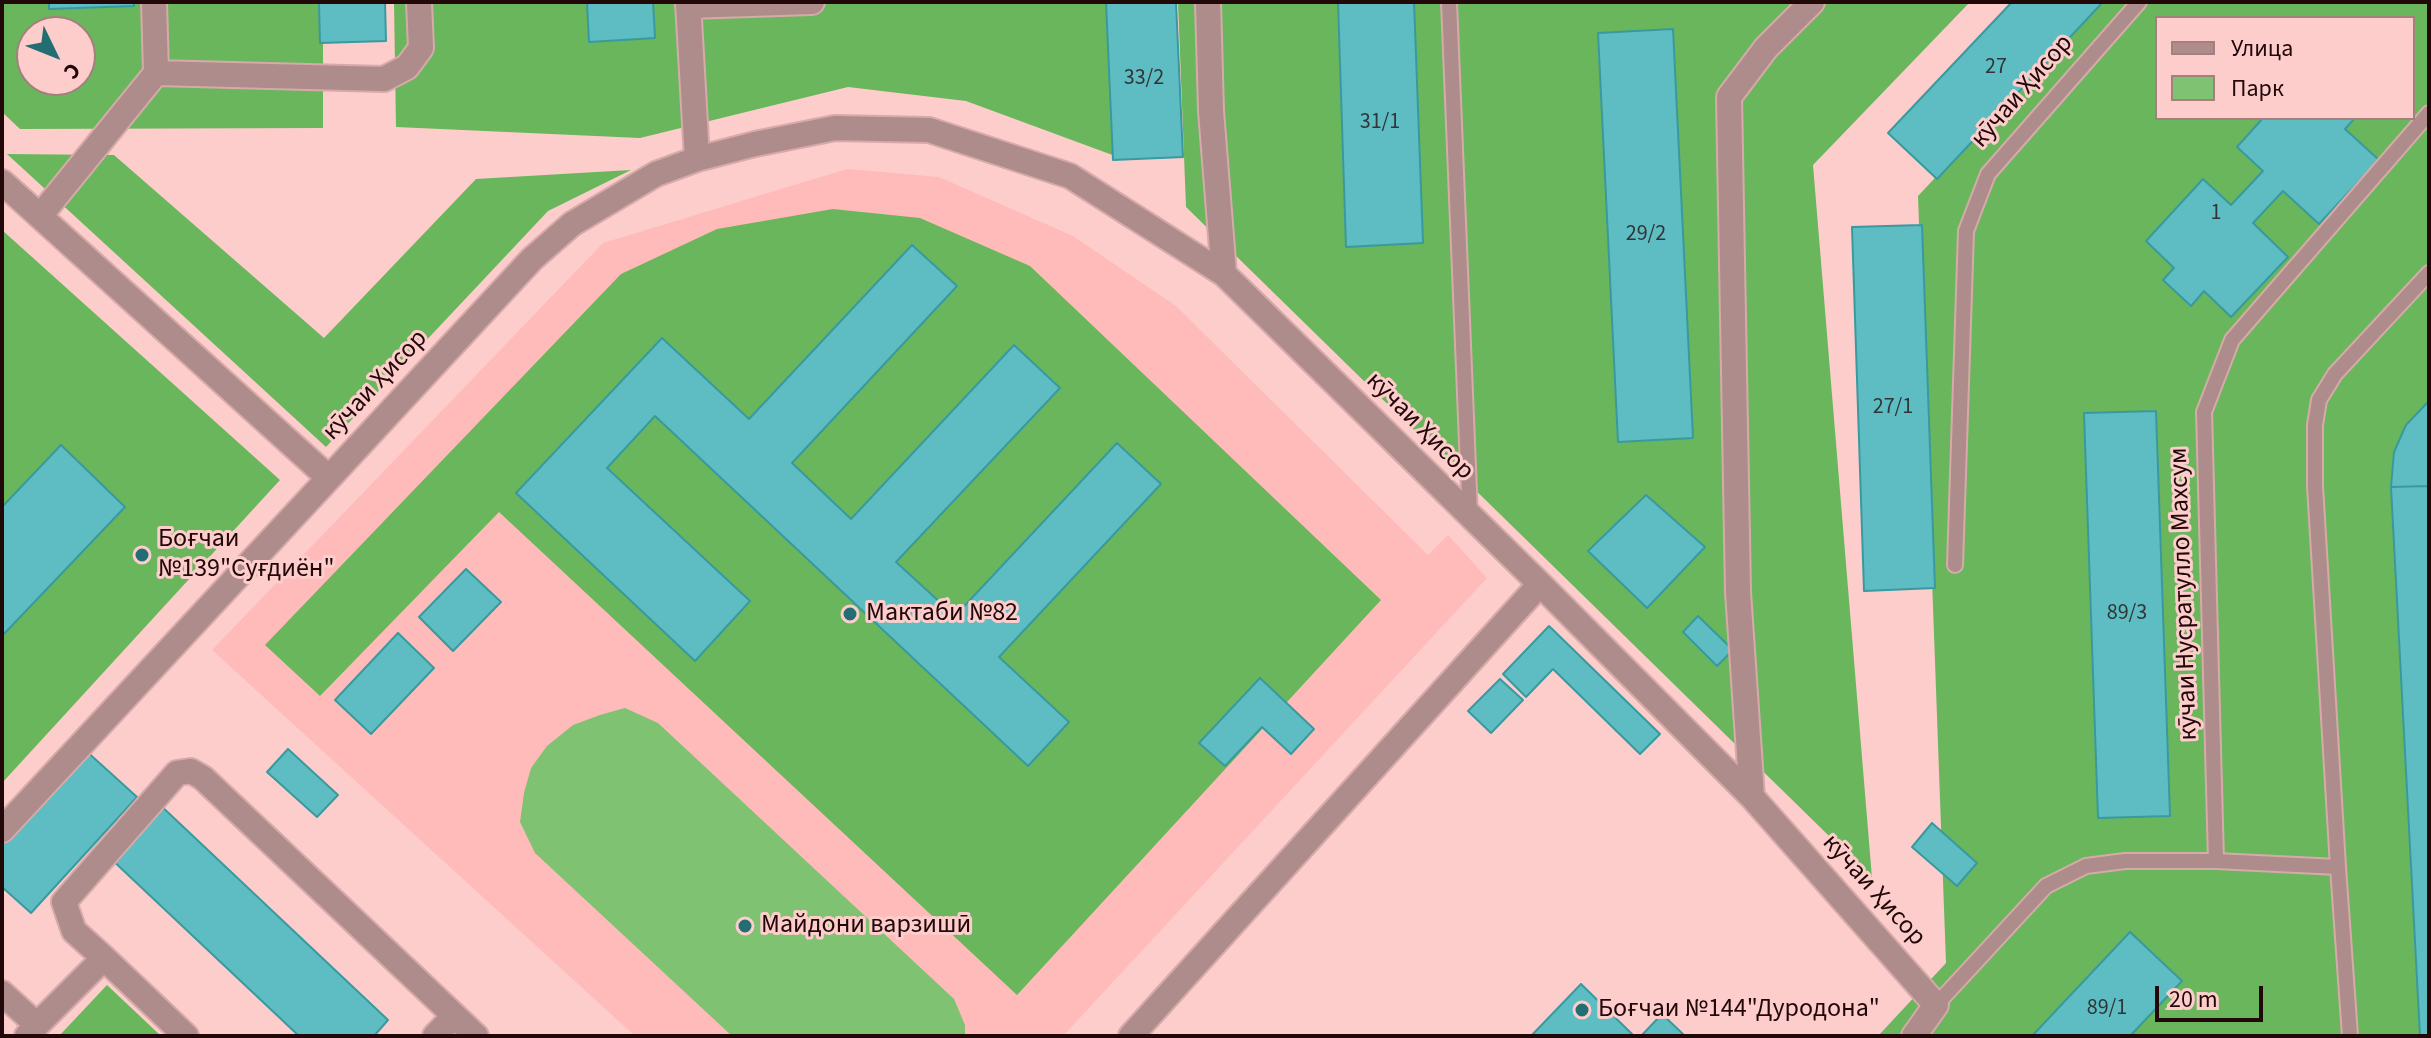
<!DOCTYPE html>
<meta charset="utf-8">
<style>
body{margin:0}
#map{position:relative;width:2431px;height:1038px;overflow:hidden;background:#fdcdcc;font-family:"Source Sans 3",sans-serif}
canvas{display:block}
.frame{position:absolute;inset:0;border:4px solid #220809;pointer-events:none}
.legend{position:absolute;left:2155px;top:16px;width:260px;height:104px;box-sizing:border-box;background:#fdcdcc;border:2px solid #a57e7e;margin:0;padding:10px 14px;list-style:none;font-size:24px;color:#220809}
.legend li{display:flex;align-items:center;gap:16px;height:40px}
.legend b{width:40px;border:2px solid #a57e7e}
.north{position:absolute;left:16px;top:16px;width:80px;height:80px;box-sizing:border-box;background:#fdcdcc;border:2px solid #a57e7e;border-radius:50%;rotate:133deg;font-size:22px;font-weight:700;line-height:32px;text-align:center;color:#220809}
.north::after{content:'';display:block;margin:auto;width:28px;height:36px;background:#226e72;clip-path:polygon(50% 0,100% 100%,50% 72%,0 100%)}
.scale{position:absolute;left:2155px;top:986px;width:108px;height:36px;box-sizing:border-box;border:4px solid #220809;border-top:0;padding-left:10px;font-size:24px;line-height:28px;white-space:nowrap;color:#220809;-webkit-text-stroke:6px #fdcdcc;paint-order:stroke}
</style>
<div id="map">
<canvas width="2431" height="1038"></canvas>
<div class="frame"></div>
<ul class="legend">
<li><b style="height:10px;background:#ad8c8b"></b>Улица</li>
<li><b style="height:22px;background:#7ec272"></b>Парк</li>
</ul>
<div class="north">С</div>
<div class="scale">20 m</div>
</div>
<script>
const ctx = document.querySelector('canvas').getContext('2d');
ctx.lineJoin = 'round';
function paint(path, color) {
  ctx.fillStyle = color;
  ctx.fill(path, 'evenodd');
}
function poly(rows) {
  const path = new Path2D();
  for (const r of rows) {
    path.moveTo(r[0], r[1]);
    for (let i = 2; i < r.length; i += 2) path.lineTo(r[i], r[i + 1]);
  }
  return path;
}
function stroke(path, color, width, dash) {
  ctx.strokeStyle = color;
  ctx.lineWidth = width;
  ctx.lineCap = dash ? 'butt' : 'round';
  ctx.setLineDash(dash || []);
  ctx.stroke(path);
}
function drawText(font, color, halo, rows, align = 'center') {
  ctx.font = font + ' "Source Sans 3",sans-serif';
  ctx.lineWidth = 6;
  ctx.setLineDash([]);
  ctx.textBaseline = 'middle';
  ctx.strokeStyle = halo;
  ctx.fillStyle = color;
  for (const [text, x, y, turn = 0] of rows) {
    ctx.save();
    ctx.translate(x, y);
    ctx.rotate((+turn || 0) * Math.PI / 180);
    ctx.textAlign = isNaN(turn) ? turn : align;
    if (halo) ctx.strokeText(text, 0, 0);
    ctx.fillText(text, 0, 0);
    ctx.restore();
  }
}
paint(poly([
 [847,169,939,177,1073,236,1176,306,1428,555,1448,535,1487,578,1063,1036,635,1036,212,650,603,243]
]), '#ffbbb9');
paint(poly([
 [625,708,658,723,954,999,965,1025,965,1036,732,1036,535,853,520,822,524,793,531,768,547,746,573,725,600,715]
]), '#7ec272');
paint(poly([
 [2,2,323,2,323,128,20,129,2,112],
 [32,32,80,32,80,80,32,80],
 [394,2,1121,2,1126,160,966,101,848,87,640,138,396,127],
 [1178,2,1970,2,1813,165,1872,878,1186,207],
 [2100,2,2429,2,2429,1036,1878,1036,1946,963,1918,196],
 [2157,18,2413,18,2413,118,2157,118],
 [7,154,114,155,324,338,476,179,631,170,548,211,326,447],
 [833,209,920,218,1030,266,1381,600,1017,995,499,512,320,696,265,645,621,274,717,229],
 [2,230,280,480,2,783],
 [107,985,161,1036,59,1036]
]), '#6ab65c');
const building = poly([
 [49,2,134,2,134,6,49,9,49,2],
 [319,2,385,2,386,41,320,43,319,2],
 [587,2,653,2,655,38,589,42,587,2],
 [1106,2,1176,2,1183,157,1113,160,1106,2],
 [1338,2,1414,2,1423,243,1346,247,1338,2],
 [2012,2,2103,2,1937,179,1888,133,2012,2],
 [1673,29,1693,438,1618,442,1598,33,1673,29],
 [2263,118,2355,118,2345,129,2379,160,2319,224,2283,191,2253,223,2288,257,2231,317,2204,291,2191,306,2163,280,2174,268,2146,241,2203,179,2231,205,2263,171,2237,147,2263,118],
 [1922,225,1935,588,1864,591,1852,227,1922,225],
 [912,245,957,286,792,463,851,519,1014,345,1060,388,896,562,955,616,1117,443,1161,484,999,657,1069,722,1028,766,655,416,607,468,750,601,695,661,516,493,662,338,749,419,912,245],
 [2428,402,2429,486,2391,487,2394,452,2406,425,2428,402],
 [2156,411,2170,816,2098,818,2084,413,2156,411],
 [61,445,125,507,2,636,2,507,61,445],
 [2429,486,2429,1036,2420,1036,2391,487,2429,486],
 [1646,495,1705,547,1647,608,1588,551,1646,495],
 [466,569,501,602,453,651,419,617,466,569],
 [1698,616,1733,650,1717,666,1683,632,1698,616],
 [1549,626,1660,734,1640,754,1553,669,1526,697,1503,674,1549,626],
 [398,633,434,668,371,734,335,700,398,633],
 [1260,678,1314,729,1291,754,1262,727,1225,766,1199,743,1260,678],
 [1500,679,1523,700,1491,733,1468,711,1500,679],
 [84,749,137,797,31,913,2,887,2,837,84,749],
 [288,749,338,795,317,817,267,772,288,749],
 [158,803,388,1020,374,1036,299,1036,108,856,158,803],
 [1932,823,1977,863,1957,886,1912,847,1932,823],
 [2130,932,2182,981,2130,1036,2032,1036,2130,932],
 [1581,984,1634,1036,1531,1036,1581,984],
 [1662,1014,1685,1036,1641,1036,1662,1014]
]);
paint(building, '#5ebdc2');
stroke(building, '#389a9f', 2);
const lane = poly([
 [1449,2,1470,516],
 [1955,565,1966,231,1988,174,2139,2],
 [2338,867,2315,486,2315,425,2319,400,2335,374,2429,273],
 [1936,1005,2046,886,2086,866,2125,861,2216,861],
 [2350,1036,2338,867,2216,861,2204,412,2232,340,2429,113]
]);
const street = poly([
 [688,2,697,159],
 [1208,2,1211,111,1224,274],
 [688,6,812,2],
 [156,73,384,79,407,67,421,48,419,2],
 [2,182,329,478,532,259,572,224,656,174,697,159,755,144,835,128,929,130,1070,176,1224,274,1540,584,1752,797,1936,1005,1914,1036],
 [40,216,156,73,154,2],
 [1752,797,1738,592,1729,97,1766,48,1812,2],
 [2,830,329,478],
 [104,958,74,931,64,902,177,773,191,771,203,778,476,1036],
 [2,993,37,1025,27,1036],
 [37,1025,104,958,186,1036],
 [435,1036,454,1016],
 [1131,1036,1540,584]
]);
stroke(lane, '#d6aaa9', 18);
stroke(street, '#d6aaa9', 28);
stroke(lane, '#ad8c8b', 14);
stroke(street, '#ad8c8b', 24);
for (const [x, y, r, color] of [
 [142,555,8,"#226e72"],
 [850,614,8,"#226e72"],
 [745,926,8,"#226e72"],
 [1582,1010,8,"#226e72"]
]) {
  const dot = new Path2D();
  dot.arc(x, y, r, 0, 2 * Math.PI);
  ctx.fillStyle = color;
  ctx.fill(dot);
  stroke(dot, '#fdcdcc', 3);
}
drawText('22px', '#313537', null, [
 ["27",1996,68],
 ["33/2",1144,79],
 ["31/1",1380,123],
 ["1",2216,214],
 ["29/2",1646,235],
 ["27/1",1893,408],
 ["89/3",2127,614],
 ["89/1",2107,1009]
]);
drawText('26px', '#220809', '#fdcdcc', [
 ["кӯчаи Ҳисор",2023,92,-49],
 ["кӯчаи Ҳисор",376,386,-47],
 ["кӯчаи Ҳисор",1419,427,45],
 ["кӯчаи Hусратулло Махсум",2185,594,-92],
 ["кӯчаи Ҳисор",1873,891,48]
]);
drawText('26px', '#220809', '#fdcdcc', [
 ["Боғчаи",158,540],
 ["№139\"Суғдиён\"",158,570],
 ["Мактаби №82",866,614],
 ["Майдони варзишӣ",761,926],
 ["Боғчаи №144\"Дуродона\"",1598,1010]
], 'left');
</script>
